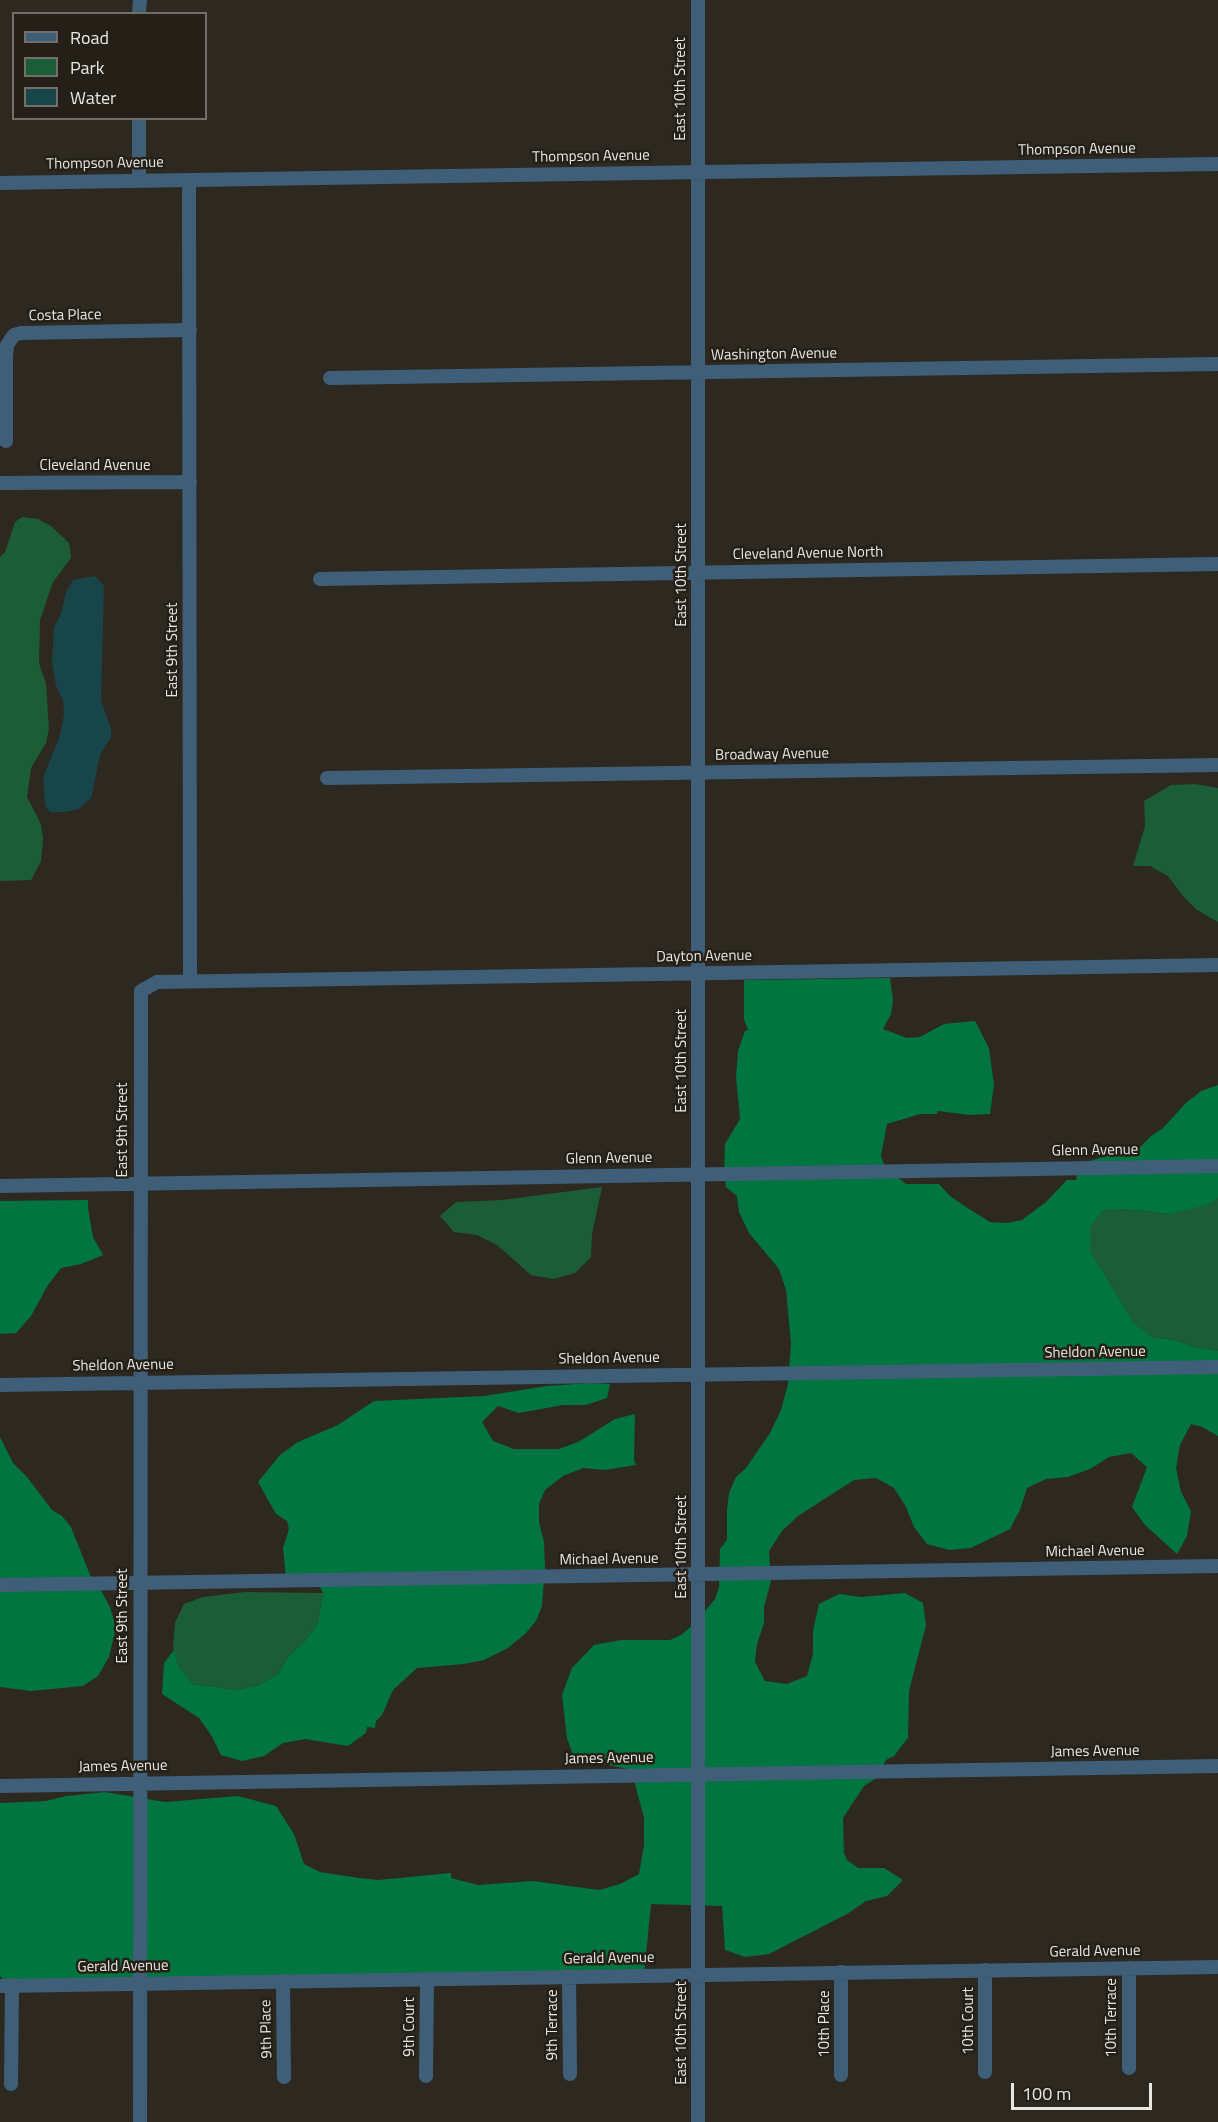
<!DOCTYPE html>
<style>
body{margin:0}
#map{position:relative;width:1218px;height:2122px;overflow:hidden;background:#2e2920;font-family:"Titillium Web",sans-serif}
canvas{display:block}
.legend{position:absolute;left:12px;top:12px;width:195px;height:108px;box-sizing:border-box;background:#242017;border:2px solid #736f68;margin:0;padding:8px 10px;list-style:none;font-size:18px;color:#e9e6e1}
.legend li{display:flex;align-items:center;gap:12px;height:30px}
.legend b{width:30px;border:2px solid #736f68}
.scale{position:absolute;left:1011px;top:2083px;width:141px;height:27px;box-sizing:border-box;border:3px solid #e9e6e1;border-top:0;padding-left:8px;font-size:18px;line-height:21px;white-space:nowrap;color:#e9e6e1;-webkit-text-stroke:4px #242017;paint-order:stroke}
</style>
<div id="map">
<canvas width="1218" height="2122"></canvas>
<ul class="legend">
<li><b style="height:8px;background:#3f5f79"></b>Road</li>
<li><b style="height:16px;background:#1b5d37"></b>Park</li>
<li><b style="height:16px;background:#174549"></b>Water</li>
</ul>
<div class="scale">100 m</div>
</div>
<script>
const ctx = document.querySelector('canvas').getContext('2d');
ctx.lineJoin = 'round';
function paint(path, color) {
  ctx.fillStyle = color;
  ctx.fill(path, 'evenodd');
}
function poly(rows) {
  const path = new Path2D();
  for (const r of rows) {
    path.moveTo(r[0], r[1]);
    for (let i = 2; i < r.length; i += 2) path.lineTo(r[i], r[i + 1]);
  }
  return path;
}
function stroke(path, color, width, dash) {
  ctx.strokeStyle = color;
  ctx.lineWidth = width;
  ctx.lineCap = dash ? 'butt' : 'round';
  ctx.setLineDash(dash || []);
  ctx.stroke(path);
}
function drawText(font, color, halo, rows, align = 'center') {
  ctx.font = font + ' "Titillium Web",sans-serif';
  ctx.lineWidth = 5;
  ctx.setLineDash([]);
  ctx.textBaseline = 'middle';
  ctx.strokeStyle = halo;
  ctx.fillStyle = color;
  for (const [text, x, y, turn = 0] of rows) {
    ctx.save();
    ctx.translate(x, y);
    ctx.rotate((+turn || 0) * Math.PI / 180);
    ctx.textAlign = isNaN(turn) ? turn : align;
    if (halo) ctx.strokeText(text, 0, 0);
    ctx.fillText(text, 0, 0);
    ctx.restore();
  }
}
paint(poly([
 [22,517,38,519,51,526,69,543,71,558,53,582,40,620,39,663,46,684,49,729,46,743,31,768,27,797,41,824,43,839,41,861,31,880,0,881,0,557,5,552,15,522],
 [1195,784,1218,788,1218,922,1197,910,1182,895,1168,876,1150,866,1133,866,1145,826,1144,801,1171,785],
 [602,1187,592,1234,591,1257,575,1273,554,1279,531,1275,497,1245,477,1235,454,1232,440,1216,456,1202,502,1200],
 [1218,1198,1218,1351,1194,1347,1174,1340,1152,1337,1134,1323,1090,1251,1090,1228,1102,1211,1124,1209,1169,1214,1212,1203],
 [245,1592,323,1593,318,1623,305,1641,289,1656,278,1674,259,1685,237,1690,193,1684,179,1668,173,1647,175,1623,184,1604,203,1597]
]), '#1b5d37');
paint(poly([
 [890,978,893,1001,891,1014,883,1029,907,1038,920,1037,944,1024,975,1021,989,1048,994,1085,990,1114,970,1115,938,1111,937,1114,920,1114,887,1124,881,1156,885,1167,906,1184,939,1184,950,1196,969,1209,990,1222,1007,1223,1022,1220,1046,1202,1067,1180,1076,1180,1079,1169,1089,1161,1140,1147,1151,1136,1163,1128,1186,1103,1201,1091,1218,1085,1218,1198,1212,1203,1191,1209,1169,1214,1124,1209,1102,1211,1090,1228,1090,1251,1134,1323,1152,1337,1174,1340,1194,1347,1218,1351,1218,1436,1202,1427,1191,1424,1180,1445,1176,1468,1181,1492,1191,1511,1187,1536,1177,1554,1145,1525,1132,1507,1147,1467,1131,1453,1109,1457,1090,1469,1068,1477,1046,1479,1027,1488,1020,1510,1010,1529,971,1548,949,1550,927,1544,914,1527,906,1507,894,1488,876,1478,854,1480,798,1516,782,1531,769,1551,771,1581,764,1607,764,1623,757,1644,755,1662,765,1681,787,1684,807,1676,813,1654,813,1631,819,1604,839,1594,861,1597,905,1593,923,1603,926,1625,909,1691,908,1738,894,1756,886,1760,875,1779,864,1786,843,1818,844,1853,847,1860,858,1868,884,1868,903,1880,887,1896,866,1901,847,1914,769,1954,745,1957,725,1950,722,1906,651,1904,644,1976,9,1986,0,1976,0,1803,46,1801,66,1796,105,1792,165,1802,238,1796,276,1806,294,1834,304,1864,320,1872,359,1878,378,1880,451,1873,451,1878,478,1885,533,1881,599,1890,620,1884,639,1874,644,1845,644,1818,634,1780,628,1769,574,1758,567,1738,562,1695,572,1668,594,1645,621,1640,670,1640,681,1635,695,1623,715,1599,719,1587,720,1549,727,1540,727,1510,729,1493,736,1477,746,1468,770,1433,781,1410,788,1384,791,1344,786,1290,779,1269,749,1233,739,1212,737,1196,726,1187,724,1175,725,1144,740,1119,736,1077,738,1051,745,1031,748,1030,744,1019,744,980],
 [88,1200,88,1208,93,1237,103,1255,81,1264,61,1268,48,1285,31,1316,16,1333,0,1334,0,1201],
 [591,1383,610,1384,607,1398,586,1405,563,1405,519,1413,498,1406,482,1422,493,1441,514,1449,559,1449,578,1442,615,1419,635,1414,634,1460,636,1465,605,1470,583,1468,563,1476,545,1490,539,1504,539,1522,544,1542,545,1568,542,1606,536,1621,525,1634,508,1648,484,1660,464,1664,417,1668,393,1690,382,1715,376,1721,375,1728,367,1727,366,1733,348,1746,305,1739,283,1743,264,1756,242,1761,221,1755,211,1735,199,1718,162,1694,164,1663,174,1650,179,1668,193,1684,237,1690,259,1685,278,1674,289,1656,305,1641,318,1623,323,1593,315,1577,286,1578,283,1548,289,1529,287,1521,276,1514,258,1482,280,1455,298,1442,338,1425,374,1401,484,1396,547,1386],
 [0,1437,13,1463,27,1477,52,1510,62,1516,71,1527,90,1575,102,1592,110,1607,116,1627,109,1657,98,1676,83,1686,31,1691,0,1687]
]), '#01753f');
paint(poly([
 [95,576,104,586,101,700,111,729,111,737,100,755,91,798,79,809,64,812,50,812,45,806,43,777,60,736,64,714,63,700,56,686,52,663,54,627,61,614,66,592,73,580]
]), '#174549');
stroke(poly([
 [698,0,698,2122],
 [139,14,140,0],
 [139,180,139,118],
 [189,180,190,981],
 [0,183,1218,164],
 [330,378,1218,364],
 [6,441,6,357,7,345,14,335,21,333,190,330],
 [0,483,190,482],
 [320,579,1218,564],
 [327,778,1218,765],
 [0,1186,1218,1166],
 [0,1385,1218,1367],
 [0,1585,1218,1566],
 [0,1786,1218,1766],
 [985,1970,985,2072],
 [841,1972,841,2075],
 [569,1976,570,2074],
 [283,1981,284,2077],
 [0,1986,1218,1967],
 [1129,2068,1129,1968],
 [426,2076,427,1979],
 [11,2084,12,1985],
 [140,2122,141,991,157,982,1218,965]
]), '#3f5f79', 14);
drawText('15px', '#e9e6e1', '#242017', [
 ["East 10th Street",681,89,-90],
 ["Thompson Avenue",1077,150,-1],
 ["Thompson Avenue",591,157,-1],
 ["Thompson Avenue",105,164,-1],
 ["Costa Place",65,316,-1],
 ["Washington Avenue",774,355,-1],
 ["Cleveland Avenue",95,466],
 ["Cleveland Avenue North",808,554,-1],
 ["East 10th Street",682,575,-90],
 ["East 9th Street",173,650,-90],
 ["Broadway Avenue",772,755,-1],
 ["Dayton Avenue",704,957,-1],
 ["East 10th Street",682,1061,-90],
 ["East 9th Street",123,1130,-90],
 ["Glenn Avenue",1095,1151,-1],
 ["Glenn Avenue",609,1159,-1],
 ["Sheldon Avenue",1095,1353,-1],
 ["Sheldon Avenue",609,1359,-1],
 ["Sheldon Avenue",123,1366,-1],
 ["East 10th Street",682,1547,-90],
 ["Michael Avenue",1095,1552,-1],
 ["Michael Avenue",609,1560,-1],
 ["East 9th Street",123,1616,-90],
 ["James Avenue",1095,1752,-1],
 ["James Avenue",609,1759,-1],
 ["James Avenue",123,1767,-1],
 ["Gerald Avenue",1095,1952,-1],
 ["Gerald Avenue",609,1959,-1],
 ["Gerald Avenue",123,1967,-1],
 ["10th Terrace",1112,2018,-90],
 ["10th Court",969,2021,-90],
 ["10th Place",825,2024,-90],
 ["9th Terrace",553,2025,-90],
 ["9th Court",410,2027,-90],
 ["9th Place",267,2029,-91],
 ["East 10th Street",682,2033,-90]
]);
</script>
